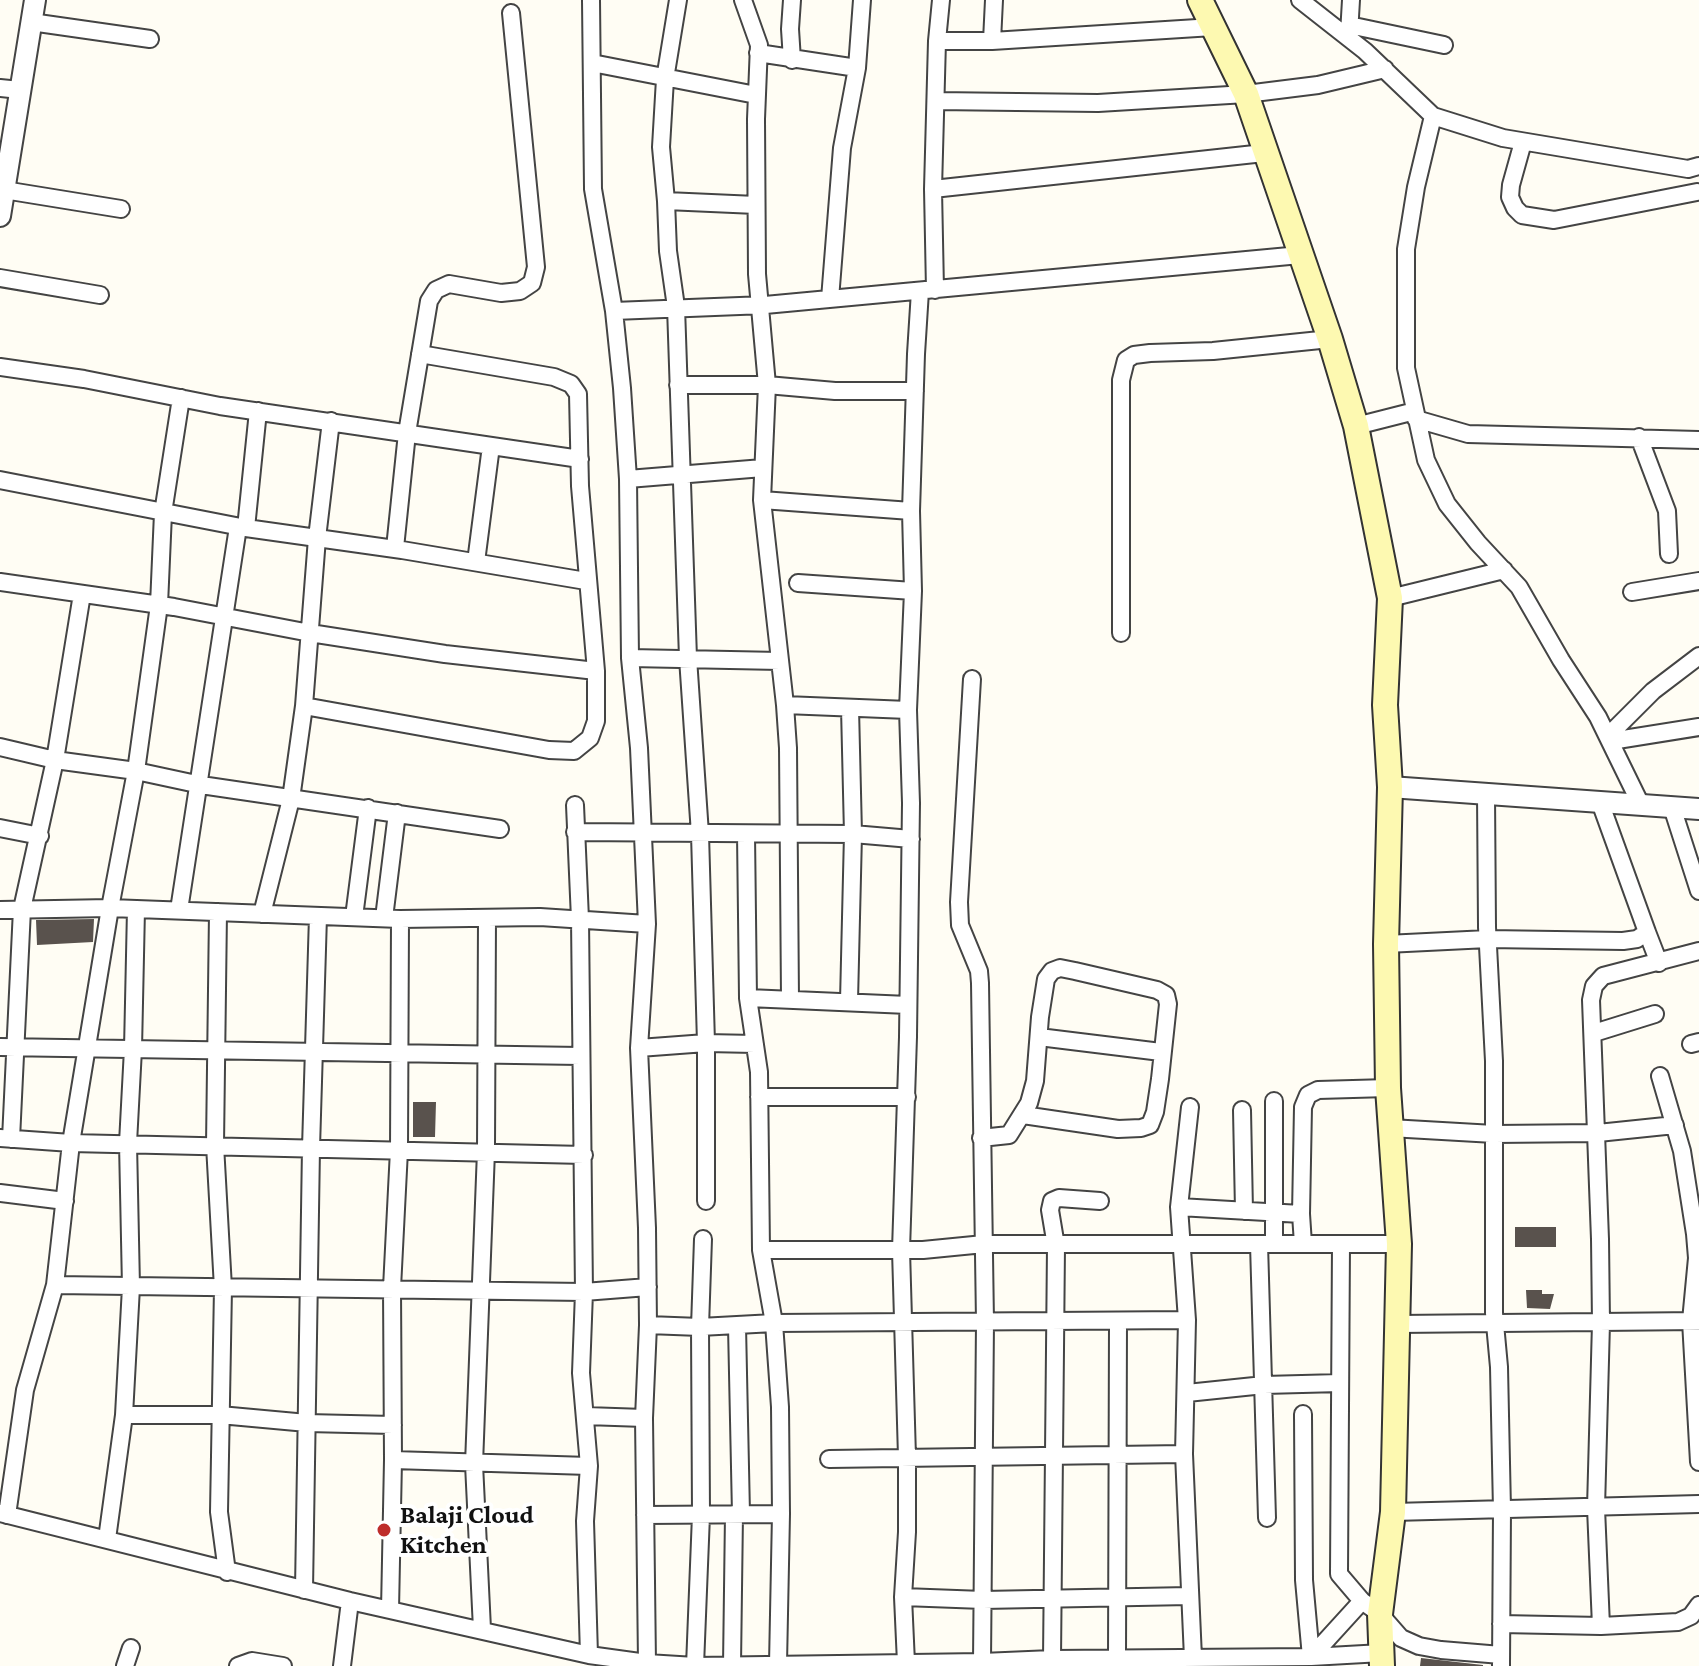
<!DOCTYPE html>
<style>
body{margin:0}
canvas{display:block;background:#fffdf4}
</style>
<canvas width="1699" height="1666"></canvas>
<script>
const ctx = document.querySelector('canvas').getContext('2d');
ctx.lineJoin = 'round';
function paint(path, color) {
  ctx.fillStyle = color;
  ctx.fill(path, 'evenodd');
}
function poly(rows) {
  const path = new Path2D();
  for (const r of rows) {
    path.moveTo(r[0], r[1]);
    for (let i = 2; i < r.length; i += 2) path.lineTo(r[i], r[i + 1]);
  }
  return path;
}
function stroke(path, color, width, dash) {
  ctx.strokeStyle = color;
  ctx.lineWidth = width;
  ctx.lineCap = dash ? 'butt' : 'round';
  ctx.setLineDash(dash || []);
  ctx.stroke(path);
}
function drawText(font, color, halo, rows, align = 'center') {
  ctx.font = font + ' "Crimson Pro",serif';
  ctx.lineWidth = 8;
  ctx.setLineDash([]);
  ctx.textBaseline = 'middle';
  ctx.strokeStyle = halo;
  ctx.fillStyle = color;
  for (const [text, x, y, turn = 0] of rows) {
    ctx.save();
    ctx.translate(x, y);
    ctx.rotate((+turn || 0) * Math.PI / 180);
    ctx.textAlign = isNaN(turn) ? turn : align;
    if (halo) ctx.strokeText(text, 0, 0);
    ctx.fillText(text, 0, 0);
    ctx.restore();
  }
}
paint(poly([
 [94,919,93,942,37,945,36,920],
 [413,1102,436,1102,435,1137,413,1137],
 [1515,1227,1556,1227,1556,1247,1515,1247],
 [1526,1290,1542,1290,1542,1294,1554,1294,1550,1309,1527,1308],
 [1421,1658,1483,1665,1483,1666,1420,1666]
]), '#59524d');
const minor = poly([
 [591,0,593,189,614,311,622,388,628,479,630,658,639,748,647,924,639,1048,647,1228,648,1325,644,1418,647,1663],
 [743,0,759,45,756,119,757,274,767,385,762,500,785,705,908,710],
 [792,0,790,29,792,60],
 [1300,0,1365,51,1433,116,1503,138,1688,169,1699,166],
 [31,22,150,39],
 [1349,25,1444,45],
 [1349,34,1351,0],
 [937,41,992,41,1213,27],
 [992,41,994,0],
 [758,53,857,68],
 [592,63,756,95],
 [0,88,20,90],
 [936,101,1098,103,1246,94,1318,85,1385,69],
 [1433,116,1416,187,1406,249,1406,368,1426,460,1447,504,1478,543,1519,587,1561,660,1598,717,1641,805],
 [1523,142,1511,185,1510,197,1515,208,1522,215,1554,220,1697,192],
 [933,189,1264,153],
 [4,190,121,209],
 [666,201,661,147,665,79,678,0],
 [0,278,100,295],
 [935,290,933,189,937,41,941,0],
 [830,299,842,148,857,68,862,0],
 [614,311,765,305,1300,255],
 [0,367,84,379,220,406,580,459],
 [678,385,767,385,835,391,915,391],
 [1416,419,1468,434,1699,440],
 [1356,426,1415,411],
 [1639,437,1667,511,1669,554],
 [628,479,763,468],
 [0,480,246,528,402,550,586,581],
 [762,500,911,511],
 [246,528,258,411],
 [395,548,407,433,429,301,436,290,449,284,501,293,520,291,532,283,536,267,511,13],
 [476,562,491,446],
 [0,582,174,607,310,633,445,654,596,671],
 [798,583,913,591],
 [1632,592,1699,581],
 [1390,598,1504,570],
 [1121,633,1121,380,1126,360,1134,355,1150,353,1213,351,1330,339],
 [630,658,780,661],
 [972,679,959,902,960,925,979,971,980,983,985,1322,982,1662],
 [785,705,788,748,790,1000],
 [304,706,549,750,574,751,590,738,596,721,596,671,580,486,578,394,571,384,554,377,420,354],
 [1608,736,1653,691,1699,656],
 [1611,741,1699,727],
 [0,747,55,760,136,771,201,785,500,829],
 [1486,794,1487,927,1494,1061,1494,1313,1499,1367,1502,1510,1501,1666],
 [575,805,580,919,584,1292,581,1373,589,1466,585,1521,589,1655],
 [1672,807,1699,891],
 [0,828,40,836],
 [575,832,853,834,911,839],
 [746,834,748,998,759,1072,761,1250,774,1323,780,1407,781,1514,778,1664],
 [136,909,133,1049,128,1143,131,1287,124,1415,220,1415,307,1423,393,1425],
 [0,910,110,908,400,919,540,917,647,924],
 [179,910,238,527],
 [218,912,215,1145,223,1288,219,1512,227,1572],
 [262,914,291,799,304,706,317,538,331,421],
 [354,917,368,808],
 [384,918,397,813],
 [400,919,399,1150,392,1288,393,1460,589,1466],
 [1647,932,1659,963],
 [1386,944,1488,939,1623,941,1637,939,1647,932,1600,802],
 [748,998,908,1005],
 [849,1001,853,834,850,708],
 [1594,1033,1655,1014],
 [1039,1037,1161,1052],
 [1691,1044,1699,1042],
 [0,1047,580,1056],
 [639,1048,706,1043,755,1044],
 [1660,1076,1682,1151,1695,1234,1697,1258,1691,1321,1699,1462],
 [759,1097,907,1097],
 [1190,1107,1179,1207,1187,1320,1184,1454,1193,1658],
 [1242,1110,1244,1211],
 [1390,1128,1494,1134,1598,1133,1675,1125],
 [0,1138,71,1143,584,1155],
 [981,1138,1009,1135,1029,1103,1035,1081,1040,1017,1046,979,1052,971,1060,968,1075,971,1157,990,1166,995,1168,1004,1160,1079,1155,1112,1150,1125,1141,1128,1118,1129,1023,1115],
 [11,1139,22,909,55,760,82,594],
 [0,1193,65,1201],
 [706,1201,706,1043,700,834,688,658,676,307,668,251,666,201,756,205],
 [1179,1207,1301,1214],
 [1259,1244,1267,1518],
 [1274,1244,1274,1101],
 [1303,1244,1301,1214,1303,1107,1308,1095,1318,1090,1388,1088],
 [1341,1244,1339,1574,1362,1601,1380,1614,1401,1638,1419,1646,1441,1650,1501,1655],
 [761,1250,923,1250,984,1244,1399,1244],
 [55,1285,584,1292,648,1287],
 [1398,1324,1699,1321],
 [648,1325,700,1327,774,1323,1187,1320],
 [737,1326,741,1514],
 [1187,1393,1264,1385,1340,1383],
 [1303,1414,1304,1580,1311,1657],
 [586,1416,644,1418],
 [829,1459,1184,1454],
 [1393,1512,1699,1504],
 [0,1513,350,1601,589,1655,647,1663,695,1666,982,1662,1052,1659,1311,1657,1382,1653],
 [7,1515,25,1390,55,1285,71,1143,110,908,136,771,159,605,163,513,181,398],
 [645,1515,781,1514],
 [107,1539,124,1415],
 [304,1590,311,1148,318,916],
 [903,1597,983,1600,1189,1596],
 [390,1610,393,1460],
 [1501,1624,1601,1626,1678,1622,1691,1616,1699,1605],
 [1601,1626,1596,1508,1601,1323,1600,1239,1591,1000,1594,986,1603,976,1699,951],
 [482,1629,474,1464,486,1151,487,918],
 [1311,1657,1362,1601],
 [1052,1659,1056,1246,1050,1210,1052,1201,1059,1198,1100,1201],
 [1117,1659,1118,1321],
 [906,1663,903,1597,907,1532,907,1457,901,1250,908,1037,911,803,908,710,913,591,911,511,916,354,920,291],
 [732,1665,734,1514],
 [125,1666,131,1648],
 [238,1666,252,1661,283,1666],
 [342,1666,350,1601],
 [695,1666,701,1515,700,1327,703,1239]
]);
const tertiary = poly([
 [0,216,35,0],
 [1390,787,1699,809]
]);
const secondary = poly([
 [1200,0,1246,94,1330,339,1356,426,1390,598,1385,705,1390,787,1386,944,1388,1088,1399,1244,1393,1512,1380,1614,1382,1666]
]);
stroke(minor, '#444', 20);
stroke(tertiary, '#444', 24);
stroke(secondary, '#333', 28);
stroke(minor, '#fff', 16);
stroke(tertiary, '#fff', 20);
stroke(secondary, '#fdf9b1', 24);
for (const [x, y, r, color] of [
 [384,1530,8,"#be2d2b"]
]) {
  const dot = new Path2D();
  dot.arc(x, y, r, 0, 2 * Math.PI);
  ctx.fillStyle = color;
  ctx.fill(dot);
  stroke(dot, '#fff', 3);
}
drawText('bold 26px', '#111', '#fff', [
 ["Balaji Cloud",400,1515],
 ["Kitchen",400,1545]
], 'left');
</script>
